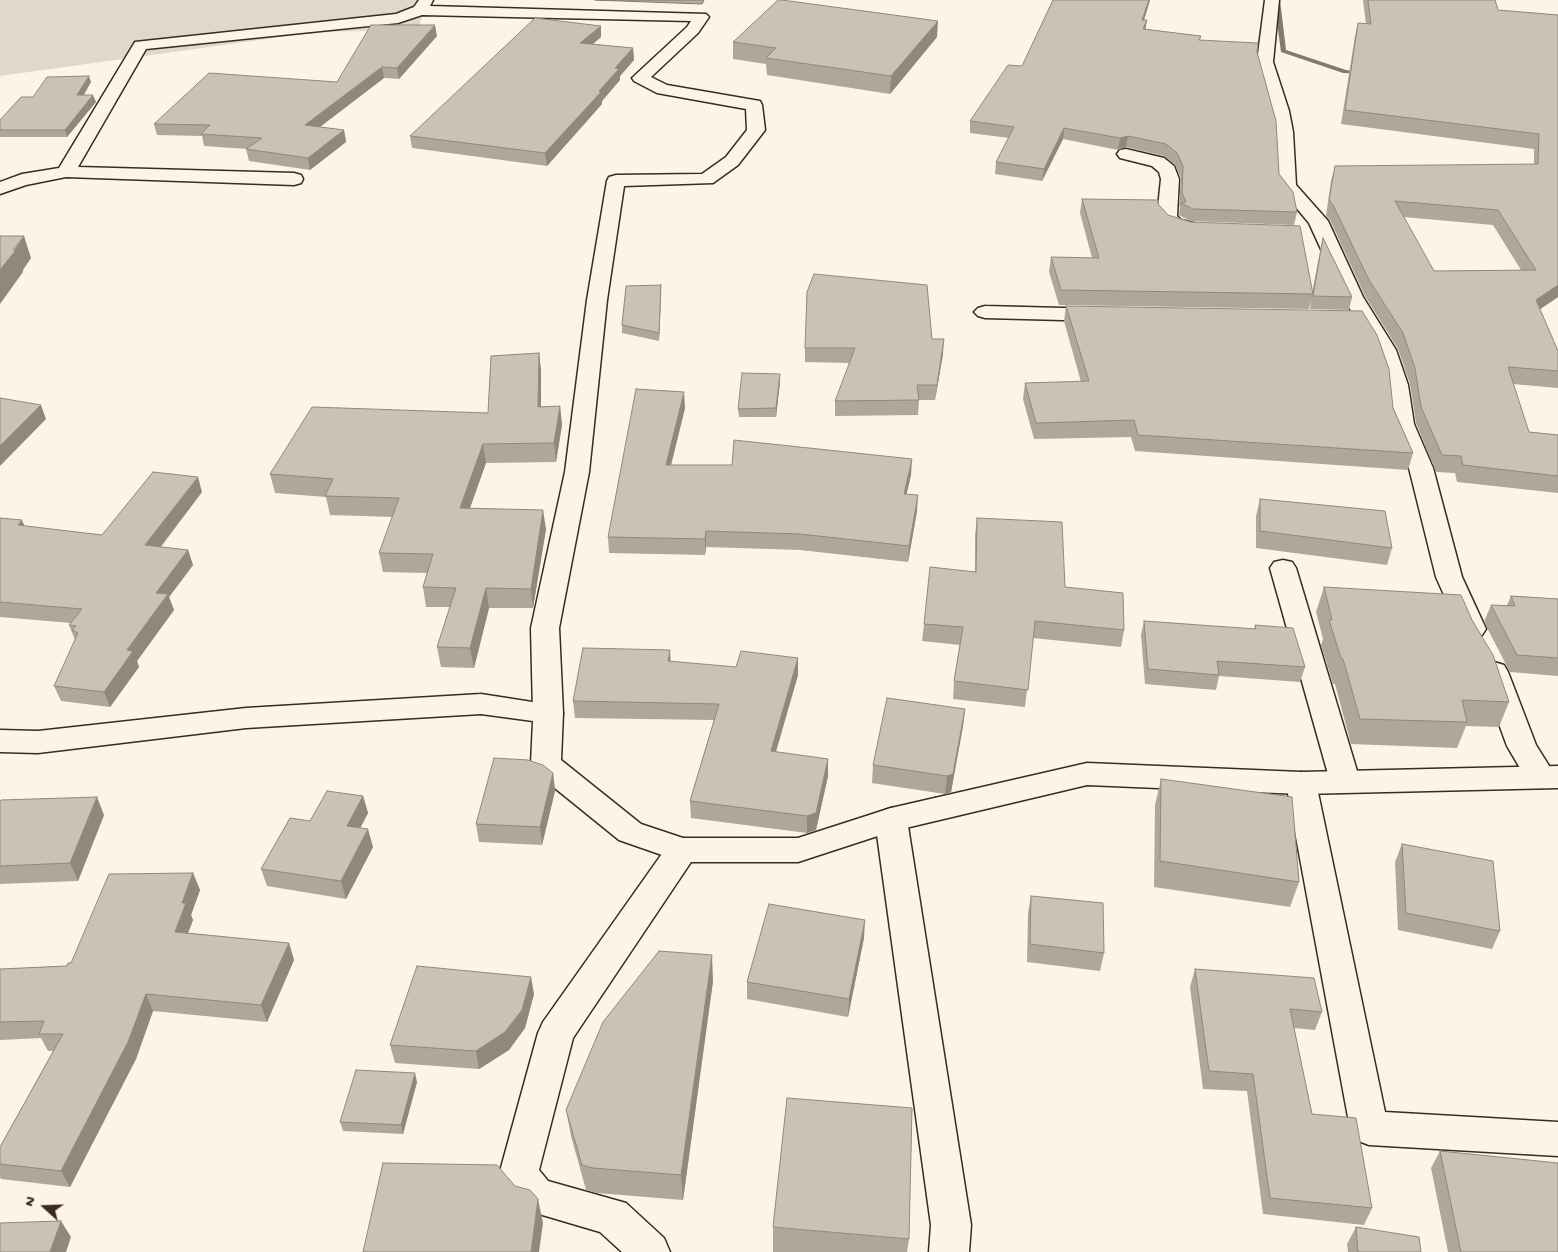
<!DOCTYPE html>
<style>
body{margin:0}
#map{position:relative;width:1558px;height:1252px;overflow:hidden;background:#fcf5e5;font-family:"Gochi Hand",sans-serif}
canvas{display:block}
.north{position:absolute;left:20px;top:1182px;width:50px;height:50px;-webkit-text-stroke:4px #fcf5e5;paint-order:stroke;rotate:290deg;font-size:14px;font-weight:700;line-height:20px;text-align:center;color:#3b2a1e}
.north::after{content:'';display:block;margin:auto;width:18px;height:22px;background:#3b2a1e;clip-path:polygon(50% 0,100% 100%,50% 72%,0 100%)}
</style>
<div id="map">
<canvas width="1558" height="1252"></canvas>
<div class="north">N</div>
</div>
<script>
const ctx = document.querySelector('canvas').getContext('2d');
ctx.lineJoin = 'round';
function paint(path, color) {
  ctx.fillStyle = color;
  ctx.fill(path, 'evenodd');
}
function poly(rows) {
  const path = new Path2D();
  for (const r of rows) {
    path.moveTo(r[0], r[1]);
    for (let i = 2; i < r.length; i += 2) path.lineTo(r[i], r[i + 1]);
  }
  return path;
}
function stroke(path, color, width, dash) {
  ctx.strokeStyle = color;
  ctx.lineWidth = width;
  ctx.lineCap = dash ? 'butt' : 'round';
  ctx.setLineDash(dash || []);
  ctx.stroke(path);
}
paint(poly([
 [0,0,435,0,423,13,418,30,317,32,0,76]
]), '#e0d8c8');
const water = poly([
 [595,0,704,0,702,4,595,0]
]);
paint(water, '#b7ad9e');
stroke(water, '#85796b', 1);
paint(poly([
 [1274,0,1280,0,1286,50,1346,70,1364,72,1364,74,1343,73,1281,52,1274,0]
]), '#85796b');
const minor = poly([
 [419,0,433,0,430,6,706,14,709,17,698,33,651,77,667,85,754,100,760,101,762,105,765,130,738,165,713,183,624,186,607,300,589,472,559,628,563,713,558,720,548,723,538,720,533,713,531,628,565,472,587,300,607,181,609,177,616,175,702,174,726,157,747,130,746,109,657,93,634,81,632,78,687,27,691,21,422,15,398,23,146,49,78,167,294,173,301,175,303,179,301,183,294,185,66,177,26,185,0,194,0,182,22,174,59,168,135,42,396,14,414,7,419,0],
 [1265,0,1279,0,1273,62,1289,111,1293,132,1296,185,1328,221,1363,297,1396,350,1408,385,1414,424,1433,468,1462,577,1486,629,1482,635,1472,638,1462,635,1436,577,1409,468,1390,424,1386,385,1374,350,1343,297,1309,223,1278,186,1275,132,1271,111,1257,62,1265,0],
 [1126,149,1164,158,1174,166,1179,179,1177,216,1181,220,1205,226,1208,230,1205,234,1198,236,1181,233,1167,228,1160,221,1157,217,1161,179,1159,172,1152,166,1120,158,1117,154,1120,150,1126,149],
 [985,306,1102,309,1109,311,1113,315,1109,319,1102,321,985,318,978,316,974,312,978,308,985,306],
 [1283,560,1292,562,1296,568,1360,781,1356,789,1345,792,1334,789,1330,781,1270,568,1274,562,1283,560],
 [1494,662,1504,665,1508,672,1536,745,1556,777,1552,785,1541,788,1530,785,1507,746,1480,672,1484,665,1494,662],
 [1301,772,1312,775,1316,783,1385,1112,1558,1122,1558,1156,1369,1145,1356,1140,1350,1128,1286,783,1290,775,1301,772],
 [891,808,902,812,907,820,971,1225,969,1252,929,1252,931,1225,875,820,880,812,891,808],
 [682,838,693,841,698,850,693,859,573,1038,539,1170,548,1181,626,1203,664,1238,670,1252,622,1252,600,1232,522,1209,504,1188,499,1175,538,1033,543,1022,671,841,682,838]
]);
const major = poly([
 [481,694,558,706,563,713,561,760,641,824,683,838,798,838,891,808,1087,763,1301,772,1558,766,1558,788,1301,794,1087,785,893,831,798,862,682,862,619,840,535,772,531,764,533,721,481,714,246,728,38,753,0,752,0,730,38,731,246,708,481,694]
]);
stroke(minor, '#3b2a1e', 3);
stroke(major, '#3b2a1e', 3);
paint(minor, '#fcf5e5');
paint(major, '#fcf5e5');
paint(poly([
 [1053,0,1150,0,1144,20,1147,20,1145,29,1201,36,1200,40,1257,52,1279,174,1297,212,1294,225,1190,221,1179,215,1180,207,1179,205,1181,178,1175,165,1164,156,1126,147,1118,150,1063,139,1042,181,995,174,996,162,1009,138,970,133,970,121,1022,66],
 [1363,0,1495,0,1498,10,1558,15,1558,297,1540,309,1558,351,1558,388,1513,384,1529,432,1558,435,1558,493,1457,482,1455,473,1436,472,1416,423,1410,384,1398,349,1365,296,1330,220,1326,216,1331,181,1335,166,1534,165,1534,149,1341,124,1355,36,1358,23,1366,24],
 [1404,217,1493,225,1521,270,1434,271],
 [437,36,399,79,384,78,320,127,344,130,346,142,310,170,249,161,246,149,247,149,204,146,202,136,157,135,154,124,337,82],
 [601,37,593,44,633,48,634,60,620,76,620,80,602,101,602,104,547,166,412,148,410,136],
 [937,37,890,94,767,75,766,64,733,59,733,42],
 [91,82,84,95,96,102,67,137,0,137,0,120,33,97],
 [1082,199,1158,204,1168,215,1312,293,1320,251,1323,238,1352,297,1349,310,1310,309,1311,300,1309,309,1059,305,1049,272,1051,257,1092,258,1080,213],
 [661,285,661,293,659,341,622,333,622,325],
 [1066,306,1393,408,1413,453,1408,470,1135,451,1131,437,1034,439,1023,399,1025,383,1081,382,1064,321],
 [932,339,943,354,935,400,919,400,918,415,835,416,835,401,850,363,805,362,805,348],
 [539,353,541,371,541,407,560,406,562,425,556,462,486,463,470,508,546,529,533,608,489,608,474,668,441,667,437,647,450,607,426,607,423,587,427,573,383,572,379,553,393,517,330,515,326,497,275,493,270,474,488,413],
 [780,382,776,417,739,417,738,409],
 [685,408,671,465,911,475,906,494,917,511,908,562,800,550,706,547,705,555,609,553,608,537],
 [202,492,161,547,188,550,193,565,169,597,174,610,137,661,139,667,110,707,61,701,54,686,75,640,69,625,71,623,0,617,0,518,24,526,102,535],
 [1260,499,1392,548,1387,565,1256,548,1256,516],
 [977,518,1065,587,1124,630,1121,647,1033,638,1025,707,953,699,954,681,960,645,922,641,924,624,975,571,975,535],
 [1324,587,1509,702,1499,727,1466,726,1457,748,1351,744,1335,684,1333,684,1321,645,1323,639,1316,612],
 [1511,596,1558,599,1558,676,1510,672,1484,622,1491,605,1507,605],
 [1144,621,1254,629,1255,625,1305,667,1300,682,1219,676,1216,690,1145,684,1141,635],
 [670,661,798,675,776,752,828,776,816,830,807,833,691,818,690,801,714,720,575,718,573,701],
 [965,709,963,726,951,792,945,794,872,783,873,765],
 [553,773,555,791,542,845,479,842,476,824],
 [1161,779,1299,882,1290,907,1154,887,1155,805],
 [363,796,368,813,360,828,373,847,346,899,267,886,261,869,310,821],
 [0,802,104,815,78,881,0,884],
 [1402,844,1500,931,1492,949,1398,930,1395,862],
 [193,873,200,890,191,915,193,920,188,933,289,943,294,960,267,1022,153,1011,136,1059,70,1187,1,1179,0,1177,0,1147,53,1051,48,1051,41,1038,0,1040,0,969,67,966,71,963],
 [1031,896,1104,953,1100,971,1027,962,1028,913],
 [864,938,848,1017,747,999,747,982],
 [1195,969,1322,1012,1315,1030,1294,1028,1312,1114,1372,1208,1364,1225,1263,1214,1247,1091,1203,1089,1190,987],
 [713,981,683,1200,597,1193,586,1190,571,1136,566,1110],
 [534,994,525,1028,509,1050,479,1069,395,1063,390,1045],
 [417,1082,403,1134,343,1131,340,1122],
 [1440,1151,1558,1252,1448,1252,1431,1168],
 [773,1227,909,1239,907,1252,773,1252],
 [1356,1227,1421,1252,1348,1252,1347,1244]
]), '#afa79a');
paint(poly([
 [1149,0,1150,0,1141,30,1142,20],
 [1147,20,1145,31,1143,29],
 [938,21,937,37,890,94,891,76],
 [435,25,437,36,399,79,397,68],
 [601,26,601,37,581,54,580,43],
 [633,48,634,60,620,76,620,80,602,101,602,104,547,166,545,153,599,91,615,68],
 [382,67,384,78,308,136,305,125],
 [89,76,91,82,79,102,77,95],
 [93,95,96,102,67,137,65,130],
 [1064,128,1063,139,1042,181,1044,169],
 [344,130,346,142,310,170,308,158],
 [1128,136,1126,147,1118,150,1120,138],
 [24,236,31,258,23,270,23,272,0,304,0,270],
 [661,285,661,293,659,341,659,333],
 [1558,285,1558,297,1530,316,1536,300],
 [944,339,943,354,935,400,937,385],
 [539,353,541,371,541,425,538,407],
 [780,374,780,382,776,417,776,408],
 [684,392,685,408,667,481,666,465],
 [41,405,46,419,0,466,0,446],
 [560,406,562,425,556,462,554,443],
 [483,444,486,463,463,527,460,508],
 [912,459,911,475,903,510,904,494],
 [198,477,202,492,150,560,145,545],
 [918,495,917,511,908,562,909,546],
 [543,510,546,529,533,608,531,589],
 [22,520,28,535,18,525],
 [706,531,706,547,705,555,705,539],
 [188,550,193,565,169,597,174,610,137,661,139,667,110,707,104,692,127,650,156,593],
 [486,588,489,608,474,668,470,648],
 [670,650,671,667,668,661],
 [798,658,798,675,771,768,771,751],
 [965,709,963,726,951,792,945,794,947,776],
 [828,759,828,776,816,830,807,833,807,816],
 [553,773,555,791,542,845,540,827],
 [363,796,368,813,352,844,347,826],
 [97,797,104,815,78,881,70,863],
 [368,829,373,847,346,899,341,881],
 [193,873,200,890,191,915,193,920,182,949,175,932,182,903],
 [865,920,864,938,848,1017,849,999],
 [289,943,294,960,267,1022,261,1005],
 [712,955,713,981,683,1200,681,1175],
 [531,977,534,994,525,1028,509,1050,479,1069,476,1051],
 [146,994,153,1011,136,1059,70,1187,61,1171],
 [415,1073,417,1082,403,1134,401,1125],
 [538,1199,543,1223,539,1252,531,1252],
 [61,1221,71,1237,66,1252,50,1252]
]), '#8f887d');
const building = poly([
 [778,0,782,0,938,21,891,76,766,58,776,48,733,42,778,0],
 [1053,0,1149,0,1142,20,1147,20,1143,29,1201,36,1199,40,1258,43,1257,52,1276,121,1279,174,1293,192,1297,212,1193,209,1181,203,1186,202,1182,193,1183,166,1177,153,1166,144,1128,136,1120,138,1064,128,1044,169,996,162,1014,127,970,121,1008,65,1022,66,1053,0],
 [1368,0,1495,0,1498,10,1558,15,1558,285,1536,300,1558,351,1558,371,1508,367,1529,432,1558,435,1558,476,1463,465,1461,456,1442,455,1421,407,1415,368,1403,333,1369,280,1333,205,1329,200,1335,166,1538,164,1539,134,1345,110,1358,23,1371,24,1368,0],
 [1395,201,1498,210,1536,270,1434,271,1395,201],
 [535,18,601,26,580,43,633,48,615,68,619,69,599,91,601,92,545,153,410,136,535,18],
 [371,25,435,25,397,68,382,67,305,125,344,130,308,158,246,149,262,138,201,134,210,125,154,124,209,73,337,82,371,25],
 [89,76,77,95,93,95,65,130,0,130,0,120,21,97,33,97,47,77,89,76],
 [1082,199,1158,200,1158,204,1168,215,1191,222,1300,226,1313,294,1061,290,1051,257,1099,258,1082,199],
 [0,236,24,236,13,250,16,250,0,270,0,236],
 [1323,238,1352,297,1313,296,1323,238],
 [814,274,927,285,932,339,944,339,937,385,917,385,919,400,835,401,855,348,805,348,807,292,814,274],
 [661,285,659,333,622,325,626,286,661,285],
 [1066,306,1362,311,1377,335,1389,369,1393,408,1413,453,1138,435,1134,420,1036,423,1025,383,1089,381,1066,306],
 [539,353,538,407,560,406,554,443,483,444,460,508,543,510,531,589,486,588,470,648,437,647,456,588,423,587,433,554,379,553,399,498,325,496,333,479,270,474,312,407,488,413,491,356,539,353],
 [742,373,780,374,776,408,738,409,742,373],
 [636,389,684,392,666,465,732,465,734,440,912,459,904,494,918,495,909,546,800,534,706,531,705,539,608,537,636,389],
 [0,398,41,405,0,446,0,398],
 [153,472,198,477,145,545,188,550,156,593,168,594,127,650,133,651,104,692,54,686,78,633,72,630,76,626,69,625,82,609,0,602,0,518,22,520,18,525,102,535,153,472],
 [1260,499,1385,511,1392,548,1260,531,1260,499],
 [977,518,1062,522,1065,587,1123,593,1124,630,1035,621,1028,690,954,681,963,627,924,624,930,567,976,572,977,518],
 [1324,587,1461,595,1472,620,1493,655,1509,702,1462,700,1467,722,1360,719,1343,659,1341,658,1329,620,1332,620,1324,587],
 [1511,596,1558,599,1558,658,1517,655,1491,605,1515,606,1511,596],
 [1144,621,1256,629,1255,625,1293,628,1305,667,1217,661,1219,675,1148,669,1144,621],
 [583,648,670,650,668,661,736,667,741,651,798,658,771,751,828,759,816,813,807,816,690,801,719,704,573,701,583,648],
 [887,698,965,709,953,774,947,776,873,765,887,698],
 [494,758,528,760,543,765,553,773,540,827,476,824,494,758],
 [1161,779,1292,797,1299,882,1160,861,1161,779],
 [327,791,363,796,347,826,368,829,341,881,261,869,290,818,310,821,327,791],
 [97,797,70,863,0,866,0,802,1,800,97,797],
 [1402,844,1493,861,1500,931,1406,913,1402,844],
 [193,873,182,903,186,903,175,932,289,943,261,1005,146,994,128,1042,61,1171,0,1164,0,1147,63,1034,39,1034,44,1021,0,1022,0,969,67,966,68,963,71,963,109,874,193,873],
 [1031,896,1103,903,1104,953,1030,944,1031,896],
 [769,904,865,920,849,999,747,982,769,904],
 [659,951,712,955,681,1175,593,1168,582,1165,566,1110,603,1022,659,951],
 [417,966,531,977,522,1010,505,1032,476,1051,390,1045,417,966],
 [1195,969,1314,978,1322,1012,1290,1009,1312,1114,1356,1118,1372,1208,1270,1198,1253,1074,1209,1071,1195,969],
 [356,1070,415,1073,401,1125,340,1122,356,1070],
 [787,1098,912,1108,909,1239,773,1227,787,1098],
 [1440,1151,1558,1163,1558,1252,1461,1252,1440,1151],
 [383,1163,497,1165,515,1186,530,1190,538,1199,531,1252,363,1252,383,1163],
 [61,1221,50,1252,0,1252,0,1223,61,1221],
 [1356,1227,1419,1237,1421,1252,1358,1252,1356,1227]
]);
paint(building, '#ccc2b3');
stroke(building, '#8f887d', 1);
</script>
